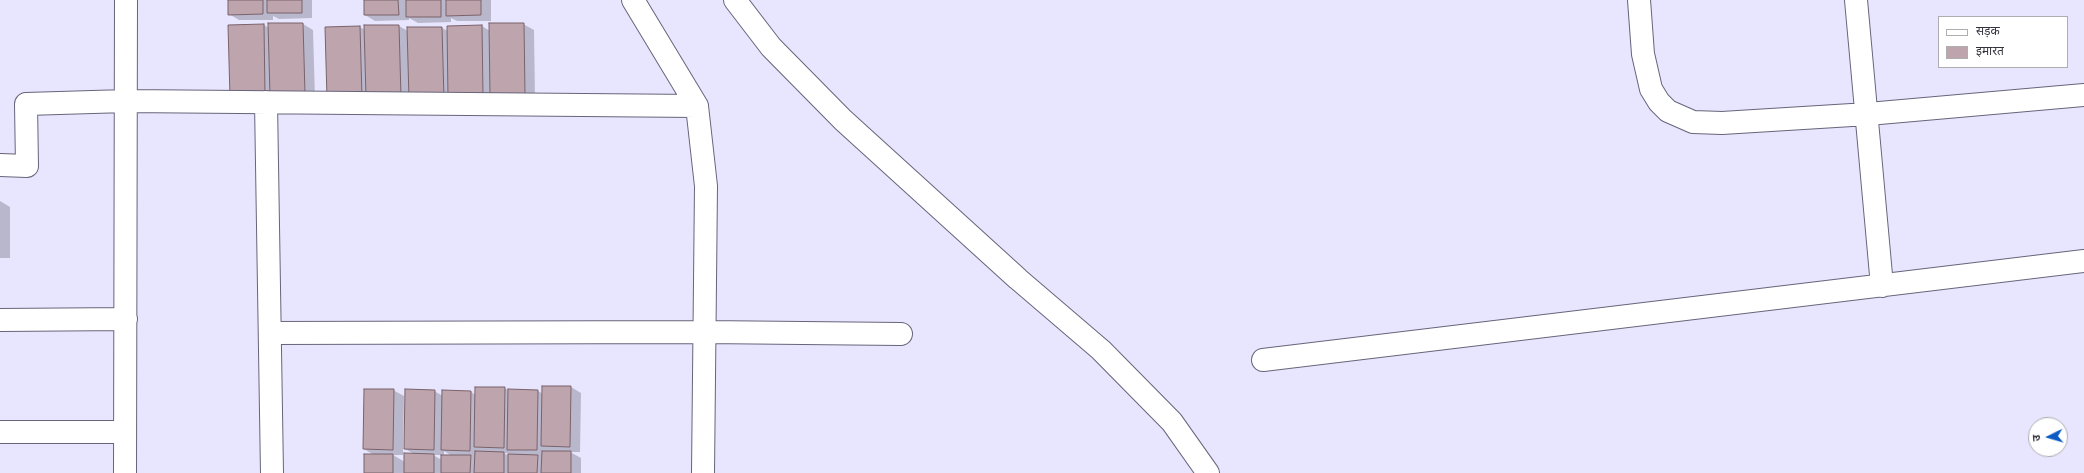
<!DOCTYPE html>
<meta charset="utf-8">
<style>
body{margin:0}
#map{position:relative;width:2084px;height:473px;overflow:hidden;background:#e8e5fe;font-family:Karla,"Noto Sans Devanagari",sans-serif}
canvas{display:block}
.legend{position:absolute;left:1938px;top:16px;width:130px;height:52px;box-sizing:border-box;background:#fff;border:1px solid #aeadb1;margin:0;padding:5px 7px;list-style:none;font-size:12px;color:#34323c}
.legend li{display:flex;align-items:center;gap:8px;height:20px}
.legend b{width:20px;border:1px solid #aeadb1}
.north{position:absolute;left:2028px;top:417px;width:40px;height:40px;box-sizing:border-box;background:#fff;border:1px solid #aeadb1;border-radius:50%;rotate:265deg;font-size:11px;font-weight:700;line-height:16px;text-align:center;color:#34323c}
.north::after{content:'';display:block;margin:auto;width:14px;height:18px;background:#0b5bc5;clip-path:polygon(50% 0,100% 100%,50% 72%,0 100%)}
</style>
<div id="map">
<canvas width="2084" height="473"></canvas>
<ul class="legend">
<li><b style="height:5px;background:#fff"></b>सड़क</li>
<li><b style="height:11px;background:#bea4ad"></b>इमारत</li>
</ul>
<div class="north">उ</div>
</div>
<script>
const ctx = document.querySelector('canvas').getContext('2d');
ctx.lineJoin = 'round';
function paint(path, color) {
  ctx.fillStyle = color;
  ctx.fill(path, 'evenodd');
}
function poly(rows) {
  const path = new Path2D();
  for (const r of rows) {
    path.moveTo(r[0], r[1]);
    for (let i = 2; i < r.length; i += 2) path.lineTo(r[i], r[i + 1]);
  }
  return path;
}
function stroke(path, color, width, dash) {
  ctx.strokeStyle = color;
  ctx.lineWidth = width;
  ctx.lineCap = dash ? 'butt' : 'round';
  ctx.setLineDash(dash || []);
  ctx.stroke(path);
}
paint(poly([
 [229,0,312,0,312,18,279,19,273,16,273,20,239,20,229,14],
 [365,0,491,0,491,21,457,21,451,18,451,22,418,23,409,18,409,20,375,21,365,15],
 [303,24,313,30,315,100,241,102,264,25,269,28],
 [523,24,534,30,535,101,338,104,360,27,365,30,365,26,399,26,408,31,442,28,448,31,482,26,490,31],
 [0,201,10,207,10,258,0,258],
 [571,387,581,393,580,452,570,452,581,458,581,473,365,473,374,455,364,449,393,390,404,396,403,455,393,455,405,462,416,455,405,449,434,391,443,396,443,391,471,392,476,395,504,388,510,391,538,391,543,394],
 [444,451,452,456,444,456],
 [504,453,509,453,509,456],
 [433,455,442,455,442,460]
]), '#0003');
const building = poly([
 [228,0,263,0,263,14,228,15,228,0],
 [267,0,302,0,302,13,267,13,267,0],
 [364,0,398,0,399,15,364,15,364,0],
 [406,0,441,0,441,17,406,17,406,0],
 [446,0,481,0,481,15,446,16,446,0],
 [268,23,303,23,305,94,270,95,268,23],
 [489,23,524,23,525,95,490,96,489,23],
 [264,24,265,96,230,97,228,25,264,24],
 [364,25,399,25,401,97,366,97,364,25],
 [482,25,483,97,448,98,447,26,482,25],
 [360,26,362,98,327,99,325,27,360,26],
 [407,27,442,27,444,99,409,99,407,27],
 [542,386,571,386,570,447,541,446,542,386],
 [475,387,505,387,504,448,474,447,475,387],
 [364,389,394,389,393,450,363,449,364,389],
 [405,389,435,390,434,450,404,449,405,389],
 [508,389,538,390,537,450,507,450,508,389],
 [442,390,471,391,470,451,441,450,442,390],
 [475,451,504,452,504,473,474,473,475,451],
 [542,451,571,451,571,473,541,473,542,451],
 [404,453,434,454,434,473,404,473,404,453],
 [364,454,393,454,393,473,364,473,364,454],
 [508,454,538,455,537,473,508,473,508,454],
 [441,455,471,455,470,473,441,473,441,455]
]);
paint(building, '#bea4ad');
stroke(building, '#79626b', 1);
const minor = poly([
 [633,0,697,106,706,186,703,473],
 [735,0,771,47,843,120,1018,279,1101,350,1172,422,1208,473],
 [1639,0,1643,54,1651,89,1659,102,1668,111,1693,122,1722,123,1868,114,2084,95],
 [1856,0,1882,286],
 [266,102,272,473],
 [0,165,27,166,26,104,126,101,697,106],
 [0,320,126,319],
 [270,333,705,332,901,334],
 [1263,360,2084,261],
 [0,432,125,432],
 [125,473,126,0]
]);
stroke(minor, '#67657a', 24);
stroke(minor, '#fff', 22);
</script>
